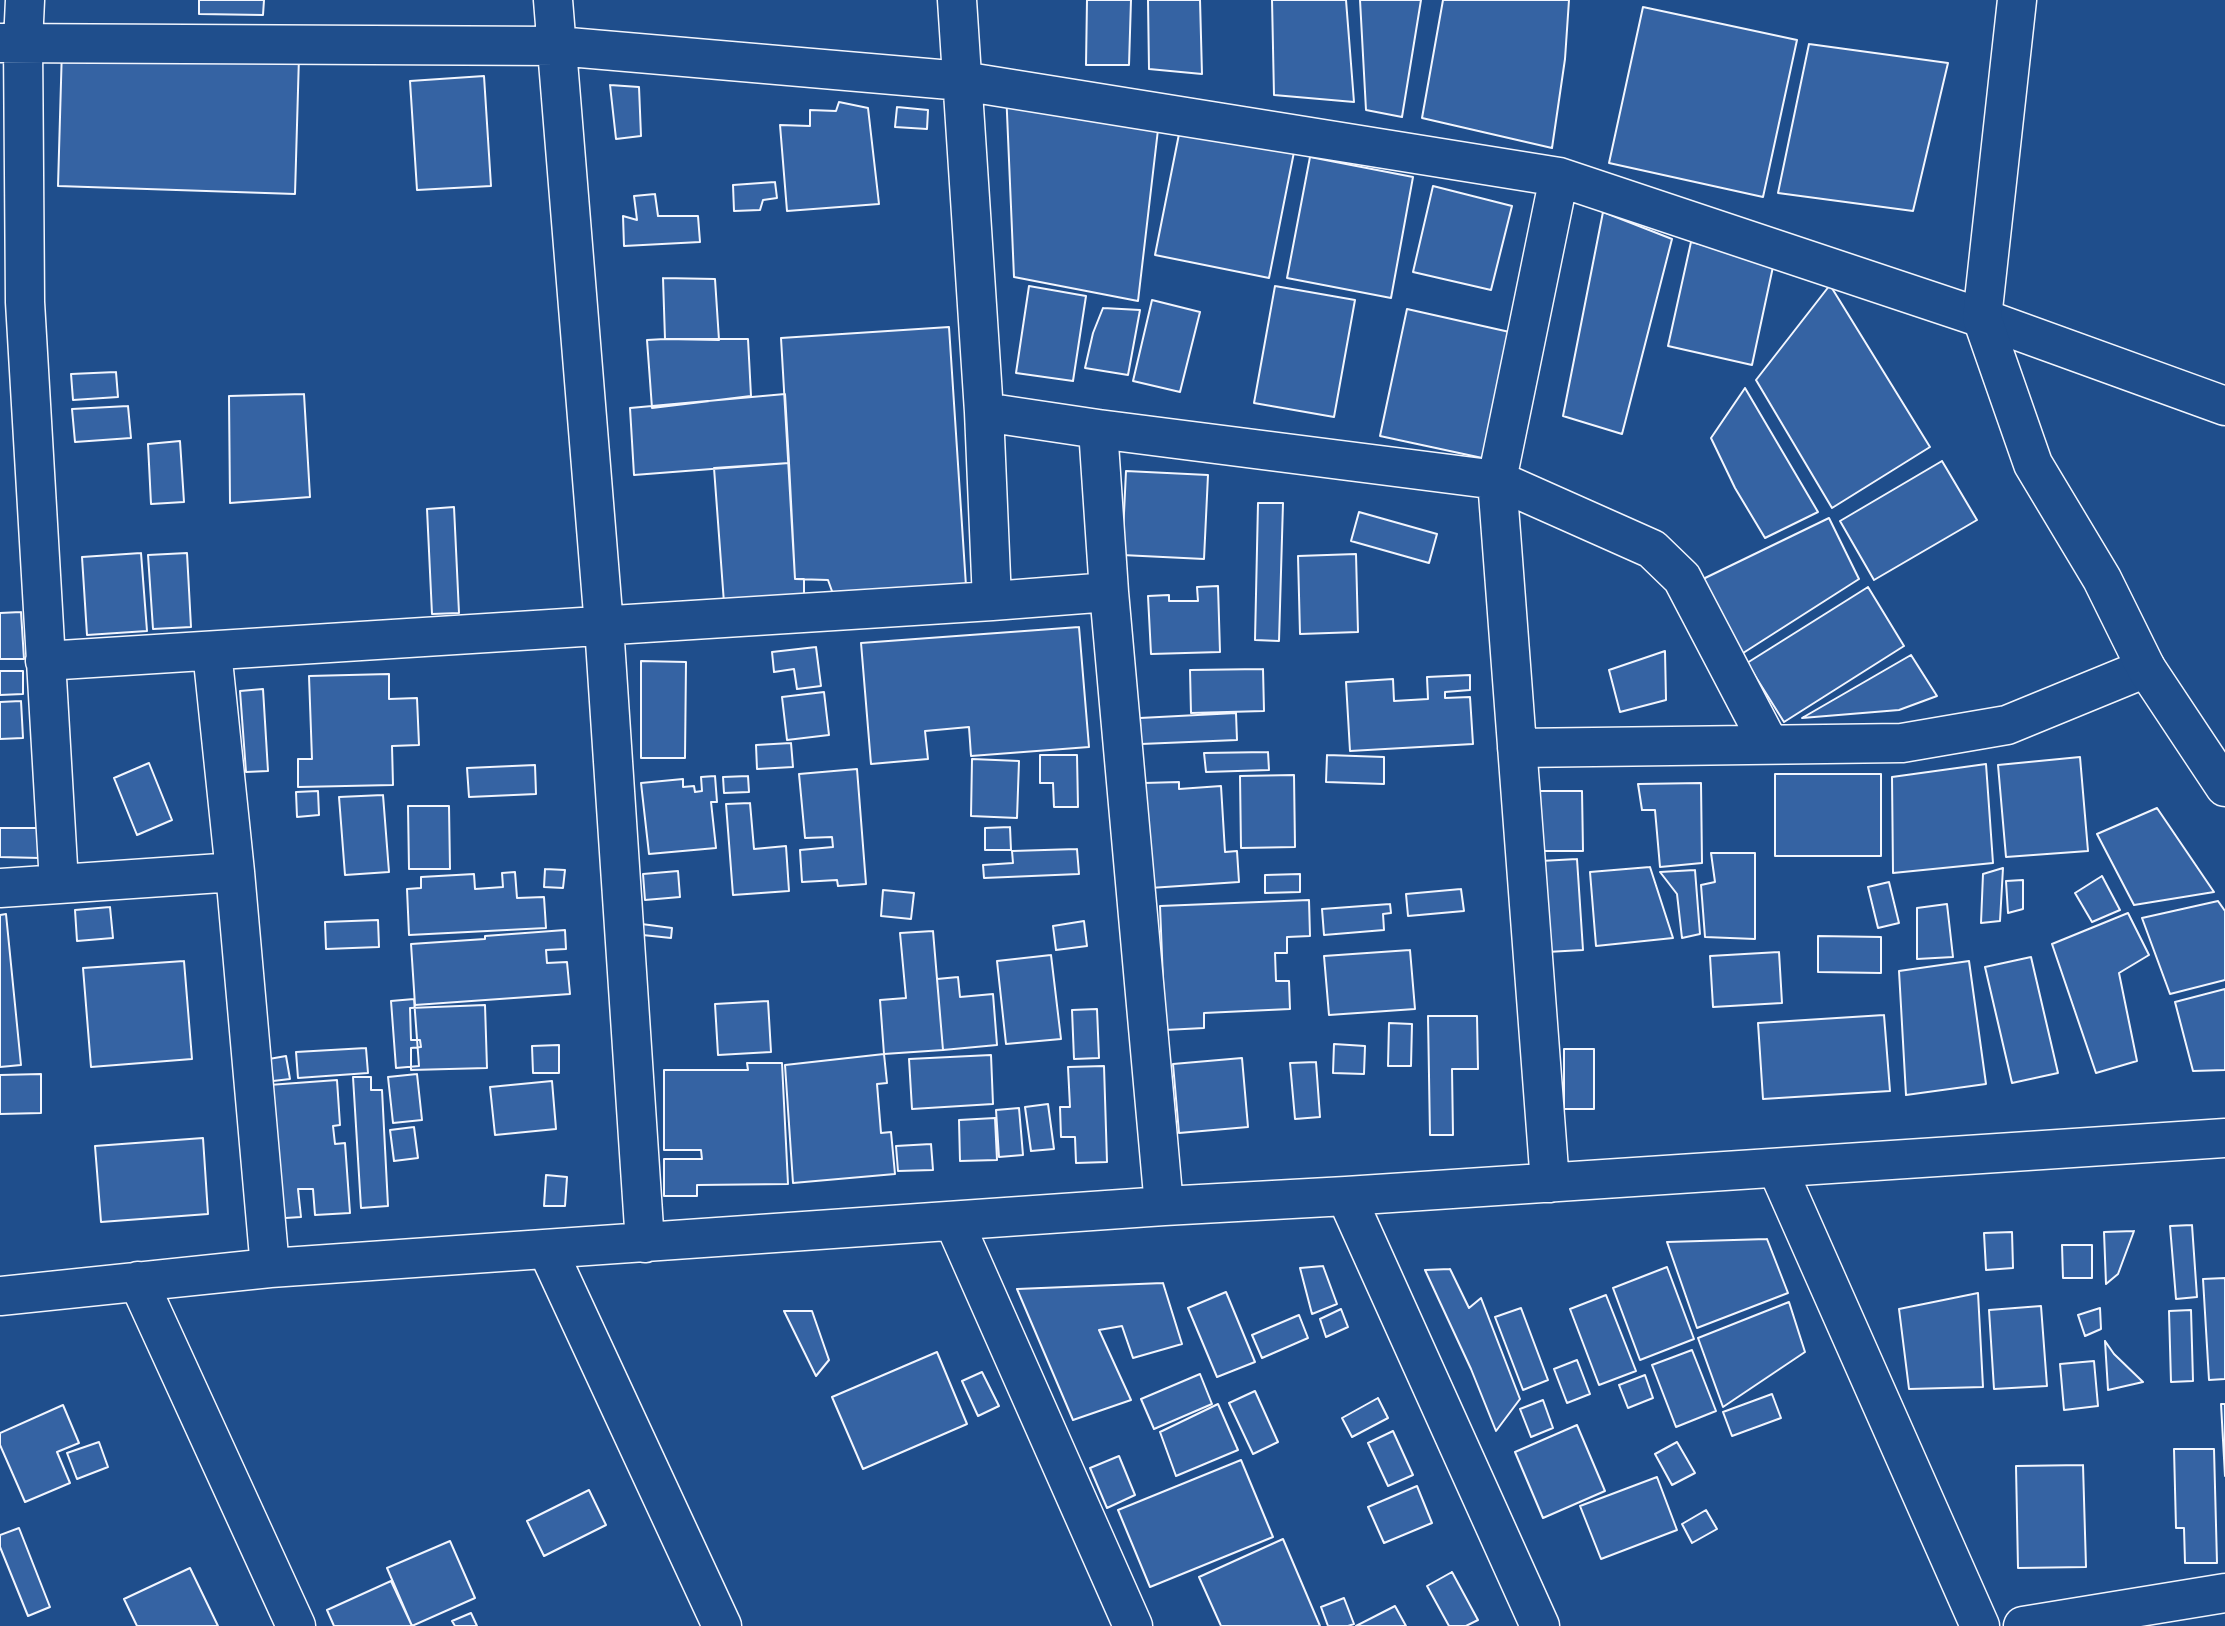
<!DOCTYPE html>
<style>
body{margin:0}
canvas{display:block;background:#1f4e8c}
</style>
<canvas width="2225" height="1626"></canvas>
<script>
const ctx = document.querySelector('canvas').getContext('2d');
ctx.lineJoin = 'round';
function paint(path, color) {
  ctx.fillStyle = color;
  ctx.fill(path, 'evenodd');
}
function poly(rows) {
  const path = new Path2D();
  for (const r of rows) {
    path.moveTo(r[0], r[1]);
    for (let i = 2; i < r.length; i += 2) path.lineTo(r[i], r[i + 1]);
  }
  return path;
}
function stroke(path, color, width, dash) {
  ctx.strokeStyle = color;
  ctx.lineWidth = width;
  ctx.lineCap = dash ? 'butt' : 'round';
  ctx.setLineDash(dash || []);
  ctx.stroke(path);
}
const building = poly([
 [199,0,264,0,263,15,199,14,199,0],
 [1087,0,1131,0,1129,65,1086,65,1087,0],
 [1148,0,1200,0,1202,74,1149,69,1148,0],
 [1272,0,1346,0,1354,102,1274,95,1272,0],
 [1360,0,1421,0,1402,117,1366,110,1360,0],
 [1443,0,1569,0,1565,59,1552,148,1422,118,1443,0],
 [1643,7,1797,40,1763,197,1609,163,1643,7],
 [1809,44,1948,63,1913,211,1778,193,1809,44],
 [62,48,299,56,295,194,58,186,62,48],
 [484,76,491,186,417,190,410,81,484,76],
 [610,85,639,87,641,136,616,139,610,85],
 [1006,90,1159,121,1138,301,1014,277,1006,90],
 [839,102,868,108,879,204,787,211,780,125,810,126,810,110,836,111,839,102],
 [897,107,928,110,927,129,895,127,897,107],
 [1181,124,1295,147,1269,278,1155,255,1181,124],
 [1310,157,1413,177,1391,298,1287,278,1310,157],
 [775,182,777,198,763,200,760,210,734,211,733,185,775,182],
 [1433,186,1512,206,1491,290,1413,272,1433,186],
 [655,194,658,216,698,216,700,242,624,246,623,216,637,220,634,196,655,194],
 [1603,212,1672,239,1622,434,1563,416,1603,212],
 [1691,242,1774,262,1752,365,1668,346,1691,242],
 [663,278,715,279,719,340,665,339,663,278],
 [1830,285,1930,447,1832,508,1756,380,1830,285],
 [1029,286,1086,296,1073,381,1016,373,1029,286],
 [1275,286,1355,300,1334,417,1254,403,1275,286],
 [1152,300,1200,312,1180,392,1133,381,1152,300],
 [1103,308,1140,310,1128,375,1085,368,1093,333,1103,308],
 [1407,309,1514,333,1487,459,1380,436,1407,309],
 [949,327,966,586,833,594,828,580,795,579,781,338,949,327],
 [665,339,748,339,751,396,652,408,647,340,665,339],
 [116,372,118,397,73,400,71,374,116,372],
 [1745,388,1818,512,1765,538,1735,488,1711,438,1745,388],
 [304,394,310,497,230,503,229,396,304,394],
 [785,394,789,463,634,475,630,408,785,394],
 [128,406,131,438,75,442,72,409,128,406],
 [180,441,184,502,151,504,148,444,180,441],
 [1942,461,1977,520,1874,580,1840,521,1942,461],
 [789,463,795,579,804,579,804,594,724,603,714,468,789,463],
 [1126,471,1208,475,1204,559,1122,555,1126,471],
 [1258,503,1283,503,1279,641,1255,640,1258,503],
 [454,507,459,613,432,614,427,509,454,507],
 [1359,512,1437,534,1429,563,1351,541,1359,512],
 [1829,518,1859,579,1740,655,1703,579,1829,518],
 [141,553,147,631,87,635,82,557,141,553],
 [187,553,191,627,153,629,148,555,187,553],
 [1356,554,1358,632,1300,634,1298,556,1356,554],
 [1218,586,1220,652,1151,654,1148,596,1169,595,1169,601,1198,601,1197,587,1218,586],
 [1868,587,1904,646,1784,722,1747,663,1868,587],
 [21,612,24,659,0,659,0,613,21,612],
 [1079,627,1089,747,971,756,969,727,925,731,928,759,871,764,861,643,1079,627],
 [816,647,821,686,797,689,794,669,774,672,772,652,816,647],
 [1665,651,1666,700,1620,712,1609,670,1665,651],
 [1911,655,1937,696,1899,710,1802,718,1911,655],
 [641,661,686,662,685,758,641,758,641,661],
 [1263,669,1264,711,1191,713,1190,670,1263,669],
 [0,671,23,671,23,694,0,695,0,671],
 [389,674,389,699,417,698,419,745,392,746,393,785,298,787,298,759,312,759,309,676,389,674],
 [1470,675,1470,690,1445,692,1445,698,1470,697,1473,744,1350,751,1346,682,1393,679,1394,701,1428,699,1427,677,1470,675],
 [263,689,268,771,246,772,240,691,263,689],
 [824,692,829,735,787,740,782,697,824,692],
 [21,701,23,738,0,739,0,702,21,701],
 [1236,713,1237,740,1141,744,1140,718,1236,713],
 [791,743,793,767,757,769,756,745,791,743],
 [1268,752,1269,770,1206,772,1204,753,1268,752],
 [1040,755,1077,755,1078,807,1054,807,1053,783,1040,783,1040,755],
 [1327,755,1384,757,1384,784,1326,782,1327,755],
 [2080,757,2088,851,2006,857,1998,765,2080,757],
 [972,759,1019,761,1017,818,971,816,972,759],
 [149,763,172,820,137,835,114,778,149,763],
 [1986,764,1993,863,1893,873,1892,777,1986,764],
 [535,765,536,794,469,797,467,768,535,765],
 [857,769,866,884,838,886,837,880,802,882,800,850,833,847,832,837,805,838,799,774,857,769],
 [1775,774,1881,774,1881,856,1775,856,1775,774],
 [1294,775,1295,847,1241,848,1240,776,1294,775],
 [715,776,717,802,711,802,716,848,649,854,641,783,683,779,683,787,694,786,695,792,702,791,701,777,715,776],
 [748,776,749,792,724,793,723,777,748,776],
 [1179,782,1179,789,1221,786,1225,852,1237,851,1239,882,1150,888,1144,783,1179,782],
 [1701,783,1702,863,1660,867,1655,810,1642,810,1638,784,1701,783],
 [318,791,319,815,297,817,296,792,318,791],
 [1540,791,1582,791,1583,851,1541,851,1540,791],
 [383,795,389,872,345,875,339,797,383,795],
 [750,803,754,849,786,846,789,891,733,895,726,804,750,803],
 [408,806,449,806,450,869,409,869,408,806],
 [2157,808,2214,892,2134,905,2097,834,2157,808],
 [1010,827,1011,850,985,850,985,828,1010,827],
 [0,828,39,828,39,858,0,857,0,828],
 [1077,849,1079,874,984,878,983,865,1013,863,1012,851,1077,849],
 [1711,853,1755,853,1755,939,1705,937,1701,885,1715,882,1711,853],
 [1577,859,1583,950,1547,952,1541,861,1577,859],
 [1650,867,1673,938,1596,946,1590,872,1650,867],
 [2003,868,2000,921,1981,923,1983,874,2003,868],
 [545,869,565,870,563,888,544,887,545,869],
 [1695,870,1700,934,1682,938,1677,894,1660,872,1695,870],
 [678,871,680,897,645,900,643,874,678,871],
 [515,872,517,898,544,897,546,928,409,935,407,889,421,888,421,877,474,874,475,889,503,887,502,873,515,872],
 [1300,874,1300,892,1265,893,1265,875,1300,874],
 [2102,876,2120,910,2092,922,2075,893,2102,876],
 [2023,880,2023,909,2008,913,2006,881,2023,880],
 [1889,882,1899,923,1878,928,1868,887,1889,882],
 [1461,889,1464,911,1408,916,1406,894,1461,889],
 [883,890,914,893,911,919,881,916,883,890],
 [1309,900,1310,936,1287,937,1287,953,1275,953,1276,981,1289,981,1290,1009,1204,1013,1204,1028,1165,1030,1160,906,1309,900],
 [2218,901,2225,911,2225,980,2170,994,2142,918,2218,901],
 [1390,904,1391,913,1383,914,1384,930,1324,935,1322,909,1390,904],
 [1947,904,1953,957,1917,959,1917,908,1947,904],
 [110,907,113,938,77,941,75,910,110,907],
 [2128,913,2149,955,2119,973,2137,1061,2096,1073,2052,944,2128,913],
 [6,914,21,1065,0,1067,0,915,6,914],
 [378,920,379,947,326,949,325,922,378,920],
 [1084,921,1087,946,1056,950,1053,926,1084,921],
 [634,923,672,928,671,938,633,934,634,923],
 [565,930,566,949,546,950,547,963,567,962,570,994,415,1005,411,944,485,939,485,936,565,930],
 [933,931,943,1050,884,1054,880,1000,906,998,900,933,933,931],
 [1818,936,1881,937,1881,973,1818,972,1818,936],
 [1410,950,1415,1009,1329,1015,1324,956,1410,950],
 [1779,952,1782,1003,1713,1007,1710,956,1779,952],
 [1051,955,1061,1039,1006,1044,997,961,1051,955],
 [2031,957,2058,1073,2012,1083,1985,967,2031,957],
 [184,961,192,1059,91,1067,83,968,184,961],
 [1969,961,1986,1084,1906,1095,1899,971,1969,961],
 [958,977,960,997,993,994,997,1045,943,1050,937,979,958,977],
 [2225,989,2225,1070,2193,1071,2175,1002,2225,989],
 [414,999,419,1066,396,1068,391,1001,414,999],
 [768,1001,771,1052,718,1055,715,1004,768,1001],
 [485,1005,487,1068,411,1070,411,1048,421,1047,420,1040,411,1040,410,1008,485,1005],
 [1097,1009,1099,1058,1074,1059,1072,1010,1097,1009],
 [1884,1015,1890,1091,1763,1099,1758,1023,1884,1015],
 [1428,1016,1477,1016,1478,1069,1452,1069,1453,1135,1430,1135,1428,1016],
 [1389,1023,1412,1024,1411,1066,1388,1066,1389,1023],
 [1334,1044,1365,1046,1364,1074,1333,1073,1334,1044],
 [559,1045,559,1073,533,1073,532,1046,559,1045],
 [366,1048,368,1073,298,1078,296,1052,366,1048],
 [1564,1049,1594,1049,1594,1109,1564,1109,1564,1049],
 [884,1054,887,1083,877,1084,881,1133,891,1132,895,1174,793,1183,785,1065,884,1054],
 [991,1055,993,1104,912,1109,909,1059,991,1055],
 [286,1056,290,1079,273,1081,269,1059,286,1056],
 [1242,1058,1248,1127,1179,1133,1173,1064,1242,1058],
 [1316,1062,1320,1117,1295,1119,1290,1063,1316,1062],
 [747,1063,782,1063,788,1184,697,1185,697,1196,664,1196,664,1159,702,1159,701,1150,664,1150,664,1070,748,1070,747,1063],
 [1104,1066,1107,1162,1076,1163,1075,1137,1061,1137,1060,1107,1070,1107,1068,1067,1104,1066],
 [41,1074,41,1113,0,1114,0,1075,41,1074],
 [417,1074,422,1120,393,1123,388,1077,417,1074],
 [353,1077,371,1077,371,1090,382,1090,388,1206,361,1208,353,1077],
 [337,1080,340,1125,333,1126,335,1144,345,1143,350,1213,315,1215,313,1189,298,1189,301,1217,270,1219,269,1085,337,1080],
 [552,1081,556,1129,495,1135,490,1087,552,1081],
 [1048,1104,1054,1149,1031,1151,1025,1107,1048,1104],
 [1019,1108,1023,1155,999,1157,996,1110,1019,1108],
 [995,1118,997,1160,960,1161,959,1120,995,1118],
 [414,1127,418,1158,394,1161,390,1130,414,1127],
 [203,1138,208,1214,101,1222,95,1146,203,1138],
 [931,1144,933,1170,898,1171,896,1146,931,1144],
 [546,1175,567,1177,565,1206,544,1206,546,1175],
 [2192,1225,2197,1297,2176,1299,2170,1226,2192,1225],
 [2134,1231,2118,1274,2106,1284,2104,1232,2134,1231],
 [2012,1232,2013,1268,1986,1270,1984,1233,2012,1232],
 [1767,1239,1788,1293,1697,1328,1667,1242,1767,1239],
 [2062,1245,2092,1245,2092,1278,2063,1278,2062,1245],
 [1323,1266,1337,1304,1312,1314,1300,1268,1323,1266],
 [1667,1267,1694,1339,1640,1360,1613,1288,1667,1267],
 [1450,1269,1469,1308,1481,1298,1520,1399,1496,1431,1471,1369,1425,1270,1450,1269],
 [2225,1278,2225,1379,2209,1380,2203,1279,2225,1278],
 [1163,1283,1182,1344,1133,1358,1122,1326,1099,1330,1131,1400,1073,1420,1017,1289,1163,1283],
 [1226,1292,1255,1362,1217,1377,1188,1308,1226,1292],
 [1978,1293,1983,1387,1909,1389,1899,1309,1978,1293],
 [1606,1295,1636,1371,1599,1385,1570,1309,1606,1295],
 [1789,1302,1805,1352,1723,1407,1698,1338,1789,1302],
 [2041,1306,2047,1386,1994,1389,1989,1310,2041,1306],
 [1521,1308,1548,1380,1523,1390,1495,1317,1521,1308],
 [2100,1308,2101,1329,2085,1336,2078,1315,2100,1308],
 [1341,1309,1348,1327,1326,1337,1320,1319,1341,1309],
 [2191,1310,2193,1381,2171,1382,2169,1311,2191,1310],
 [784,1311,812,1311,829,1360,816,1376,784,1311],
 [1299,1315,1308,1338,1262,1358,1252,1335,1299,1315],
 [2105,1341,2114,1354,2143,1382,2108,1390,2105,1341],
 [1692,1350,1716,1411,1676,1427,1652,1365,1692,1350],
 [937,1352,967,1424,863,1469,832,1397,937,1352],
 [1577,1360,1590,1394,1567,1403,1554,1369,1577,1360],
 [2094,1361,2098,1406,2064,1410,2060,1364,2094,1361],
 [982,1372,999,1406,978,1416,962,1381,982,1372],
 [1200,1374,1212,1404,1154,1429,1141,1399,1200,1374],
 [1645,1375,1653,1398,1628,1408,1619,1385,1645,1375],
 [1255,1391,1278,1442,1253,1454,1229,1403,1255,1391],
 [1772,1394,1781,1418,1732,1436,1723,1412,1772,1394],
 [1378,1398,1388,1418,1352,1437,1342,1418,1378,1398],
 [1543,1400,1553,1428,1531,1437,1520,1409,1543,1400],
 [1218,1404,1238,1450,1176,1476,1160,1432,1218,1404],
 [2221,1404,2225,1404,2225,1476,2221,1404],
 [63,1405,79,1443,57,1452,70,1483,25,1502,0,1445,0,1433,63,1405],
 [1577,1425,1605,1491,1543,1518,1515,1452,1577,1425],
 [1393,1431,1413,1475,1388,1486,1368,1443,1393,1431],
 [99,1442,108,1467,77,1479,67,1453,99,1442],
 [1677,1442,1695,1473,1672,1485,1655,1454,1677,1442],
 [2174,1449,2214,1449,2217,1563,2185,1563,2184,1528,2176,1528,2174,1449],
 [1119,1456,1135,1495,1107,1508,1090,1468,1119,1456],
 [1241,1460,1273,1537,1150,1587,1118,1510,1241,1460],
 [2083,1465,2086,1567,2018,1568,2016,1466,2083,1465],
 [1657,1477,1677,1530,1601,1559,1580,1506,1657,1477],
 [1417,1486,1432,1523,1384,1543,1368,1507,1417,1486],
 [589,1490,606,1525,544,1556,527,1521,589,1490],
 [1706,1510,1717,1529,1692,1543,1682,1524,1706,1510],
 [19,1528,50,1607,28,1616,0,1547,0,1535,19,1528],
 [1283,1539,1320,1626,1221,1626,1199,1577,1283,1539],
 [450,1541,475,1598,412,1626,387,1568,450,1541],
 [190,1568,218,1626,137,1626,124,1599,190,1568],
 [1452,1572,1478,1620,1466,1626,1449,1626,1427,1586,1452,1572],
 [391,1581,412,1626,334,1626,327,1610,391,1581],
 [1344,1598,1354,1624,1348,1626,1328,1626,1321,1607,1344,1598],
 [1395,1606,1406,1626,1356,1626,1395,1606],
 [471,1613,477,1626,455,1626,452,1621,471,1613]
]);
paint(building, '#3563a3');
stroke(building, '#f2f6ff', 2);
const street = poly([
 [25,0,23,43,25,302,59,883],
 [553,0,604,626,645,1243],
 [957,0,984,412,992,601],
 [0,43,557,46,962,81,1559,177,1982,318,2225,406],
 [984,412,1098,429,1497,480,1652,549,1682,578,1769,744],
 [1098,429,1109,592,1164,1206],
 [212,651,235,872,270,1268],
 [45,661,992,601,1109,592],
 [1517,748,1902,743,2007,725,2146,668],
 [0,888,235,872],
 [1777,1168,1980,1626],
 [1550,1183,1497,480,1559,177],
 [1346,1196,1540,1626],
 [954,1222,1133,1626],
 [547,1249,722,1626],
 [138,1281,296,1626],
 [0,1296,270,1268,1164,1206,1346,1196,2225,1138],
 [2023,1626,2225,1593]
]);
const secondary = poly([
 [2017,0,1982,318,2033,464,2102,579,2146,668,2225,787]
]);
stroke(street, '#f2f6ff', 41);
stroke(secondary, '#f2f6ff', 41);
stroke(street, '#1f4e8c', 38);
stroke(secondary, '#1f4e8c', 38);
</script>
